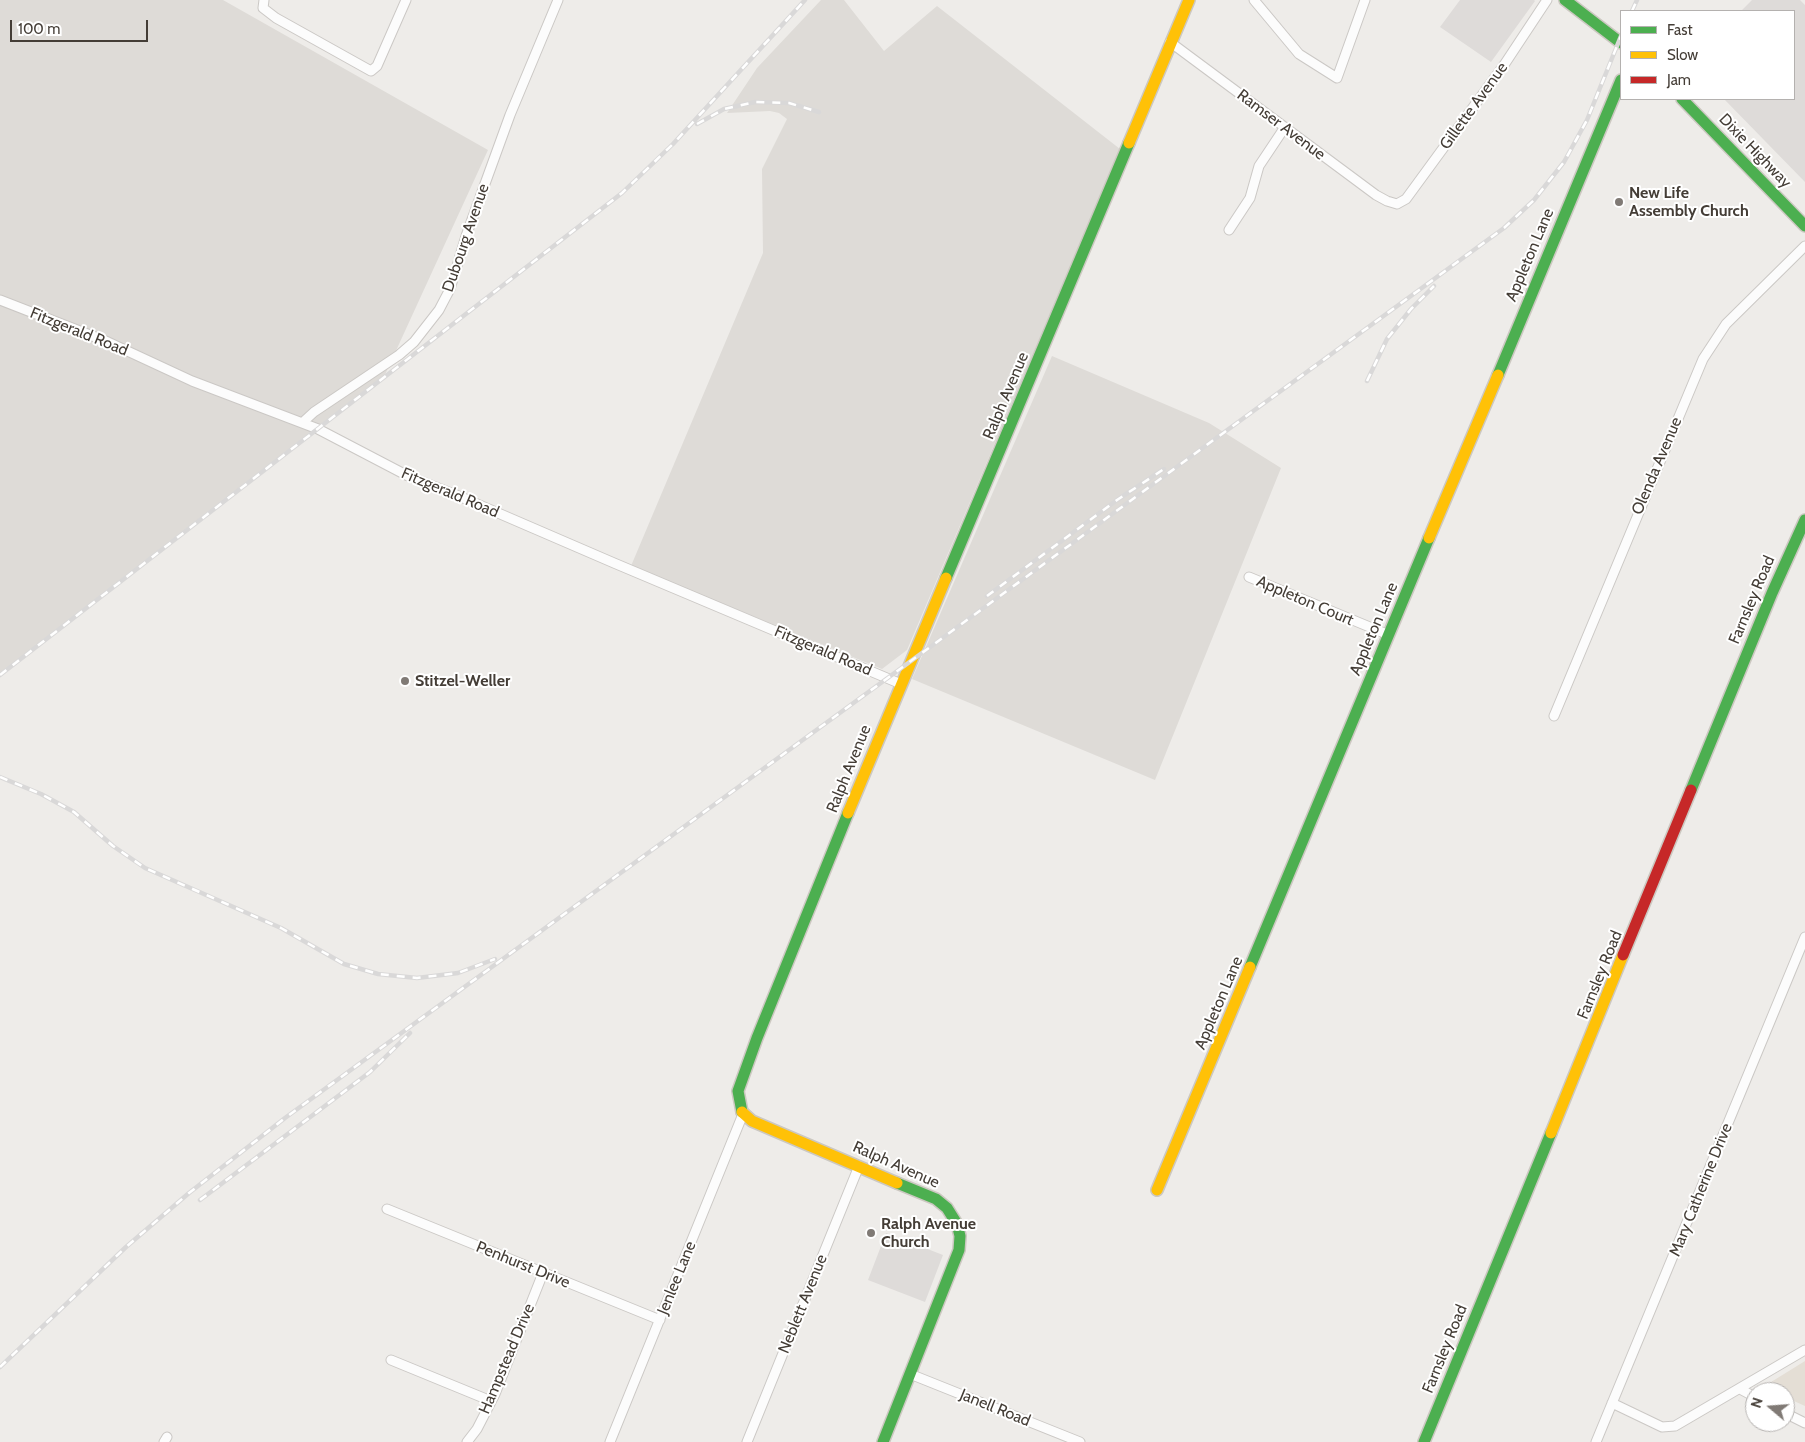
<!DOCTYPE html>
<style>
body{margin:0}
#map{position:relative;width:1805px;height:1442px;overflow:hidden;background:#eeece9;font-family:Cabin,sans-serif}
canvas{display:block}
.legend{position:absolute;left:1620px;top:10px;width:175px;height:90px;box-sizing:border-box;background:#fff;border:1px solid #b4b1af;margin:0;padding:6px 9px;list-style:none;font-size:15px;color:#443d36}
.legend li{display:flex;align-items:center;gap:10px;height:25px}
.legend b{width:25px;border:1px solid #b4b1af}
.north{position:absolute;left:1745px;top:1382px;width:50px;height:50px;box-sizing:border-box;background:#fff;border:1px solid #b4b1af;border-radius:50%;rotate:288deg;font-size:14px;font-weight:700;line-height:20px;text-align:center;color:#443d36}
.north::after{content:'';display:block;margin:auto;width:18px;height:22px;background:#807a75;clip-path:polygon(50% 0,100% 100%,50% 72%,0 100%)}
.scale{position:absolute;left:10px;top:20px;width:138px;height:22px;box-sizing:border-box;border:2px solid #443d36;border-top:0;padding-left:6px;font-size:15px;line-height:18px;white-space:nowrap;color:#443d36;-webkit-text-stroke:4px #fff;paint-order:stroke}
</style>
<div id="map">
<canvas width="1805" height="1442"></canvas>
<ul class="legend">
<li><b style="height:6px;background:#4caf50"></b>Fast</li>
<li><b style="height:6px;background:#ffc107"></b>Slow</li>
<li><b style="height:6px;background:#c62828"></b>Jam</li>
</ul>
<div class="north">N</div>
<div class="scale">100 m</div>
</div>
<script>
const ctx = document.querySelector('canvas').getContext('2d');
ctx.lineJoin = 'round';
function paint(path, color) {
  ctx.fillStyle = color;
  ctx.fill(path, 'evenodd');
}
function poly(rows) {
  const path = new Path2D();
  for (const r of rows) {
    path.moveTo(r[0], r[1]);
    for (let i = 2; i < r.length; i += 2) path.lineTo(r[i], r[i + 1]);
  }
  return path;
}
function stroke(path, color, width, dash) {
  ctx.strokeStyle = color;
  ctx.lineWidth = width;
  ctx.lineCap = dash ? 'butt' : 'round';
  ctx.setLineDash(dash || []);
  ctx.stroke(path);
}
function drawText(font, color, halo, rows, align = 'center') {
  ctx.font = font + ' Cabin,sans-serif';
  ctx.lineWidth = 4;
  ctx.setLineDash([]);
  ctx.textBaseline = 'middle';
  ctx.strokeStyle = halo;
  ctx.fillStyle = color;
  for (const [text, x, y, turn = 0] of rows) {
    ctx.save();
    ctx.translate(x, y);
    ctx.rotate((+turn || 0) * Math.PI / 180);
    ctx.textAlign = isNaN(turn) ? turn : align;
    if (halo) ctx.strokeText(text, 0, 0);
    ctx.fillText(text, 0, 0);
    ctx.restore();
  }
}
paint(poly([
 [0,0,223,0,488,150,383,379,0,675],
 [821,0,844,0,884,51,937,6,1120,149,907,650,882,669,631,566,763,253,762,169,787,119,779,113,770,111,727,113,757,68],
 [1052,356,1209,423,1281,468,1155,780,912,679]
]), '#dedbd7');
paint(poly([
 [1805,1361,1805,1406,1785,1397,1785,1392,1774,1392,1763,1387]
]), '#e4ded5');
paint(poly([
 [1460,0,1534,0,1535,1,1491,62,1440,27],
 [1752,0,1800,0,1805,5,1805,182,1724,99,1794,99,1794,11,1741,11],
 [886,1233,943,1255,925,1302,868,1280]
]), '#dedbd9');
const street = poly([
 [264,0,263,8,276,18,371,71,377,66,406,0],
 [1254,0,1299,54,1337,78,1365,0],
 [1170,42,1376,195,1387,201,1397,204,1406,199,1504,65,1547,0],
 [1229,230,1250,198,1259,166,1285,127],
 [0,300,108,342,192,381,318,429,408,476,454,494,614,563,901,684],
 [302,423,314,412,399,355,414,342,439,310,450,289,466,236,510,115,558,0],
 [1249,577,1389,635],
 [1554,716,1703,359,1726,324,1805,246],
 [387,1209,660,1320],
 [391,1360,491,1401],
 [910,1374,1080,1442],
 [1740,1389,1755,1397],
 [1612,1403,1662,1427,1675,1426,1805,1350],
 [1785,1413,1805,1423],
 [164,1442,167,1437],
 [467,1442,477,1429,495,1394,543,1273],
 [610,1442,743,1114],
 [747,1442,859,1166],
 [1596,1442,1805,937]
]);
const fast = poly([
 [1565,0,1621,43],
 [1682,99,1805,226],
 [1498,375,1621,80],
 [946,578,1129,143],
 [1691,790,1772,593,1805,520],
 [1250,967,1429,538],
 [742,1112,738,1091,757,1038,848,813],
 [883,1442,959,1250,960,1236,957,1224,947,1208,936,1199,897,1183],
 [1424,1442,1551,1133]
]);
const slow = poly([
 [1129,143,1189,0],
 [1429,538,1498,375],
 [848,813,946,578],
 [742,1112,752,1121,897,1183],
 [1551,1133,1623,955],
 [1157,1190,1250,967]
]);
const jam = poly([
 [1623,955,1691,790]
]);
stroke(street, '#cbc8c5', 11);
stroke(fast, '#ccc8c1', 14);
stroke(slow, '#ccc8c1', 14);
stroke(jam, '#ccc8c1', 14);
stroke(street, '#fcfcfc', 9);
stroke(fast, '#4caf50', 11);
stroke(slow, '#ffc107', 11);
stroke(jam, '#c62828', 11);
const rail = poly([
 [1632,11,1637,0],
 [697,124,724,109,755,102,789,103,819,112],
 [1367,381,1387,339,1411,309,1434,286],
 [987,596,1117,500,1164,469],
 [0,675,622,193,673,144,805,0],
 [0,777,41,794,74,812,113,846,145,868,281,928,344,964,378,974,417,978,458,973,495,959],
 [200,1200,370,1072,410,1033],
 [0,1367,126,1247,189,1193,285,1118,1504,228,1534,200,1564,162,1587,120,1621,36]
]);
stroke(rail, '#d9d8d8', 4.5);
stroke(rail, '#fff', 2.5, [8]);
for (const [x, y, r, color] of [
 [1619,202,5,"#807a75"],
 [405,681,5,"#807a75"],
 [871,1233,5,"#807a75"]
]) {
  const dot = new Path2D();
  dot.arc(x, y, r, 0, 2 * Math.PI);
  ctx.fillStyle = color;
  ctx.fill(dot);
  stroke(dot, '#fff', 2);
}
drawText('16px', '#443d36', '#fff', [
 ["Gillette Avenue",1474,106,-54],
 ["Ramser Avenue",1281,125,37],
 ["Dixie Highway",1755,151,46],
 ["Dubourg Avenue",466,238,-71],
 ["Appleton Lane",1530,255,-67],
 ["Fitzgerald Road",79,332,22],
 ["Ralph Avenue",1006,396,-67],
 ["Olenda Avenue",1657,466,-67],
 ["Fitzgerald Road",450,493,23],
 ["Farnsley Road",1752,600,-67],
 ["Appleton Court",1305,601,23],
 ["Appleton Lane",1374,629,-67],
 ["Fitzgerald Road",823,651,23],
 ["Ralph Avenue",849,769,-68],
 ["Farnsley Road",1600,975,-68],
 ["Appleton Lane",1219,1003,-67],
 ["Ralph Avenue",896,1165,24],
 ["Mary Catherine Drive",1701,1190,-68],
 ["Penhurst Drive",523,1265,22],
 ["Jenlee Lane",677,1278,-68],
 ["Neblett Avenue",803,1304,-68],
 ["Farnsley Road",1445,1349,-68],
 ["Hampstead Drive",507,1359,-67],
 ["Janell Road",995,1408,22]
]);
drawText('bold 16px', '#443d36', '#fff', [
 ["New Life",1629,193],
 ["Assembly Church",1629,211],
 ["Stitzel-Weller",415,681],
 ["Ralph Avenue",881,1224],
 ["Church",881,1242]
], 'left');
</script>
